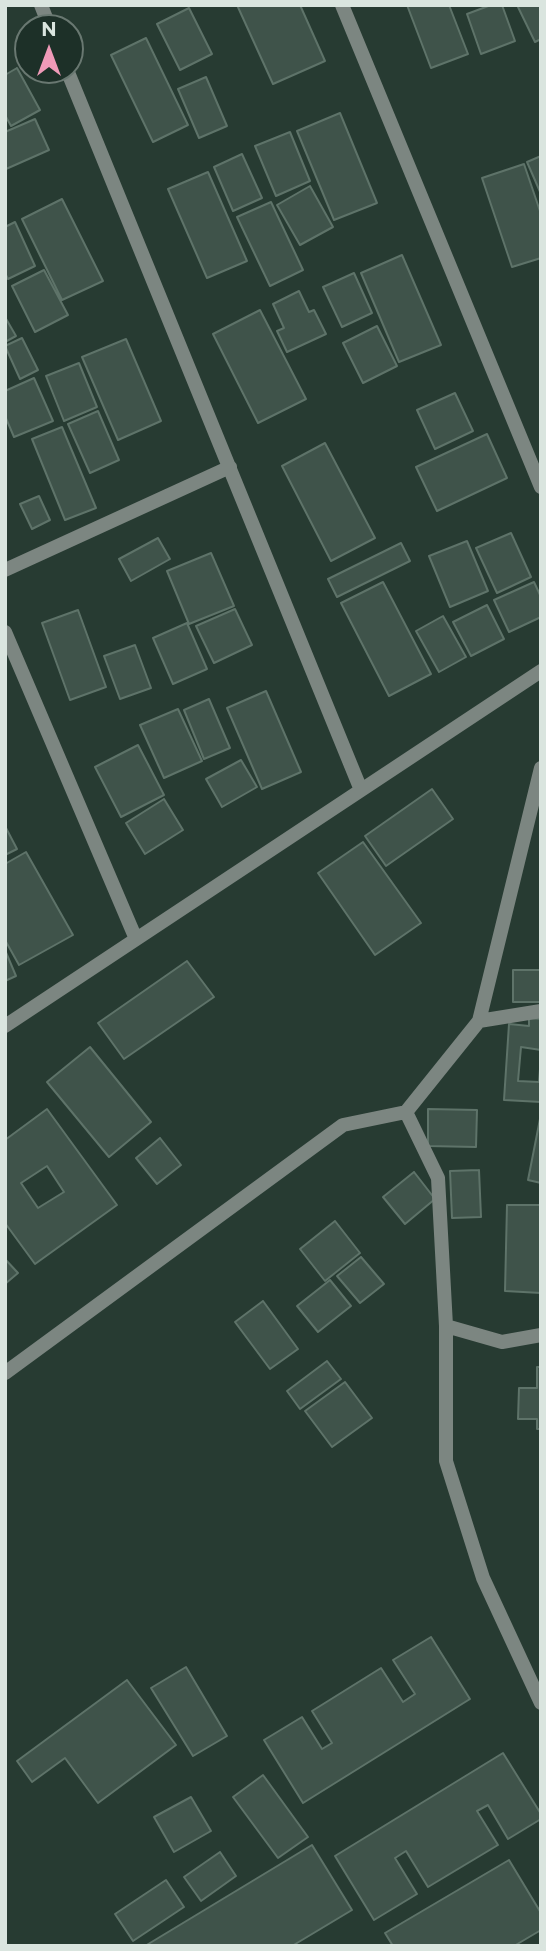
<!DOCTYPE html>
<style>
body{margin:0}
#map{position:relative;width:546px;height:1951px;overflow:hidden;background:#273b32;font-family:Montserrat,sans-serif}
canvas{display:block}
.frame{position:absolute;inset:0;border:7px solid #dae5df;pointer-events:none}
.north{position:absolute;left:14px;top:14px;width:70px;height:70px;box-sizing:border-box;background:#1d3028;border:2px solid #697871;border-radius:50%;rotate:0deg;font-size:19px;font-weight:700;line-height:28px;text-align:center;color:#dae5df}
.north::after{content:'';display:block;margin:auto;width:24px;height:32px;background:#ef9ab8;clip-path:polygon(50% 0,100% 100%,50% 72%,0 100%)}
</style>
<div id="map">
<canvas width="546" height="1951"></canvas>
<div class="frame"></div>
<div class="north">N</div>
</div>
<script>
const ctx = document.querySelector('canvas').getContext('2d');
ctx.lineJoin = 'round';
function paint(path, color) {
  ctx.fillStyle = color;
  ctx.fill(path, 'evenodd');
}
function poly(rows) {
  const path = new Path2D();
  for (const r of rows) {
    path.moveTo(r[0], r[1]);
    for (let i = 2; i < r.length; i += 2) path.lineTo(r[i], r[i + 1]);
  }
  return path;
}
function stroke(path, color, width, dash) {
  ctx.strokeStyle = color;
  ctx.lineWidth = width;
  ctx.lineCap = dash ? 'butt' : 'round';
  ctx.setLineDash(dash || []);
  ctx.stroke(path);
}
const building = poly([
 [237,5,300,5,325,61,273,84,237,5],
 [407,5,449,5,468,54,431,68,407,5],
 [491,5,502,5,515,41,481,54,467,14,491,5],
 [517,5,541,5,541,39,535,42,517,5],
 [189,8,212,54,180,70,157,24,189,8],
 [146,38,188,125,153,142,111,55,146,38],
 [17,68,40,110,11,126,5,115,5,75,17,68],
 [206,77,227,126,199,138,178,89,206,77],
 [340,113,377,203,334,220,297,131,340,113],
 [35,119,49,150,6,169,5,132,35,119],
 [290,132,310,181,276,196,255,146,290,132],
 [242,154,262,198,233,211,214,167,242,154],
 [541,156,541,194,527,162,541,156],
 [524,164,541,214,541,258,512,267,482,178,524,164],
 [208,172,247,261,207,278,168,189,208,172],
 [310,186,333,227,300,245,277,205,310,186],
 [62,199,103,281,62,300,22,219,62,199],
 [271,202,303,270,270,286,237,217,271,202],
 [15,222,35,266,8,279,5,273,5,227,15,222],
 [402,255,441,345,399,362,361,273,402,255],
 [44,270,68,315,35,332,12,286,44,270],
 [354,273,372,313,342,327,323,287,354,273],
 [299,291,309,312,314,310,326,334,287,352,277,331,284,328,273,304,299,291],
 [260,310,306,399,258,423,213,334,260,310],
 [5,317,16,336,5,342,5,317],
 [377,326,397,366,363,383,343,343,377,326],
 [22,338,38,370,20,379,5,346,22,338],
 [126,339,161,421,118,440,82,357,126,339],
 [79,363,97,407,64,421,46,376,79,363],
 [34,378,53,421,14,437,5,416,5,391,34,378],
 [455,393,473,431,435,449,417,410,455,393],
 [98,411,119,460,90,473,68,424,98,411],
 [62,427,96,508,65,520,32,439,62,427],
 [487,434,507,478,437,511,416,467,487,434],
 [325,443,375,538,331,561,282,466,325,443],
 [39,496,50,520,32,529,20,504,39,496],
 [511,533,531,577,497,593,476,548,511,533],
 [158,538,170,559,131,581,119,559,158,538],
 [467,541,488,591,450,607,429,556,467,541],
 [401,543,410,561,337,597,328,579,401,543],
 [211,553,234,606,189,624,167,571,211,553],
 [383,582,431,674,389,696,341,603,383,582],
 [534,582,541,597,541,617,509,632,494,600,534,582],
 [487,605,504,639,471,656,453,622,487,605],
 [235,609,252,645,214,663,196,626,235,609],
 [78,610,106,687,70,700,42,623,78,610],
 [443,616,466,657,439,672,416,631,443,616],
 [187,623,207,669,173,684,153,638,187,623],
 [135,645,151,688,120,699,104,656,135,645],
 [266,691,301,772,262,789,227,708,266,691],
 [209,699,230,748,204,759,184,710,209,699],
 [178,709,202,761,164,778,140,725,178,709],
 [138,745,164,795,121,817,95,767,138,745],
 [241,760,257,787,222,807,206,779,241,760],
 [432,789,453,819,386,866,365,836,432,789],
 [164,799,183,830,145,854,126,823,164,799],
 [5,826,17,849,5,855,5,826],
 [363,842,421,923,375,955,318,873,363,842],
 [26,852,73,935,19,965,5,940,5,864,26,852],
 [5,950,16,976,5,981,5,950],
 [187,961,214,997,124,1059,98,1023,187,961],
 [513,970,541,970,541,1002,513,1002,513,970],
 [529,1018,541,1019,541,1050,521,1047,518,1081,539,1082,541,1056,541,1102,504,1100,509,1024,529,1026,529,1018],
 [90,1047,151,1122,109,1157,47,1082,90,1047],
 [47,1109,117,1205,35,1264,5,1223,5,1140,47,1109],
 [47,1166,64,1192,38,1208,21,1183,47,1166],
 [428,1109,477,1110,476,1147,428,1146,428,1109],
 [540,1119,541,1119,541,1183,528,1180,540,1119],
 [160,1138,181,1165,157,1184,136,1158,160,1138],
 [479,1170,481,1217,452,1218,450,1171,479,1170],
 [414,1172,435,1199,405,1224,383,1197,414,1172],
 [507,1205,541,1205,541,1293,505,1291,507,1205],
 [335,1221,360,1253,325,1281,300,1249,335,1221],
 [361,1257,384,1284,360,1303,337,1276,361,1257],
 [5,1259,18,1273,5,1284,5,1259],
 [330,1280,351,1306,318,1332,297,1306,330,1280],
 [263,1301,298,1349,270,1369,235,1322,263,1301],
 [327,1361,341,1379,300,1409,287,1391,327,1361],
 [537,1367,541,1367,541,1429,537,1429,537,1419,518,1419,519,1388,537,1388,537,1367],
 [345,1382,372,1418,332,1447,305,1411,345,1382],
 [431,1637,470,1699,303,1803,264,1740,302,1717,322,1749,332,1743,312,1711,381,1668,403,1702,415,1694,393,1660,431,1637],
 [186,1667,227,1736,193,1756,151,1688,186,1667],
 [127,1680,176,1745,98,1803,65,1758,32,1782,17,1761,127,1680],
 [503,1753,541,1814,541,1819,508,1839,488,1805,477,1811,498,1845,428,1887,406,1851,395,1858,417,1894,374,1920,335,1856,503,1753],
 [263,1775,308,1837,278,1858,233,1797,263,1775],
 [191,1797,211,1831,174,1852,154,1817,191,1797],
 [312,1845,352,1910,292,1946,145,1946,312,1845],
 [220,1852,236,1876,201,1901,184,1877,220,1852],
 [509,1860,541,1913,541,1930,514,1946,393,1946,385,1933,509,1860],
 [166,1880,184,1907,133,1941,115,1914,166,1880]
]);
paint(building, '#3f534a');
stroke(building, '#5e7369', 2);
stroke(poly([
 [41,5,50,28],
 [342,5,541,487],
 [67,70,361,790],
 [5,570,230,467],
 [5,632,136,939],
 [479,1021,541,1011],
 [5,1026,541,671],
 [406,1112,438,1178,446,1326,446,1461,483,1578,541,1703],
 [446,1326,502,1342,541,1335],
 [5,1373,343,1125,406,1112,479,1021,541,768]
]), '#7c8681', 14);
</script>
